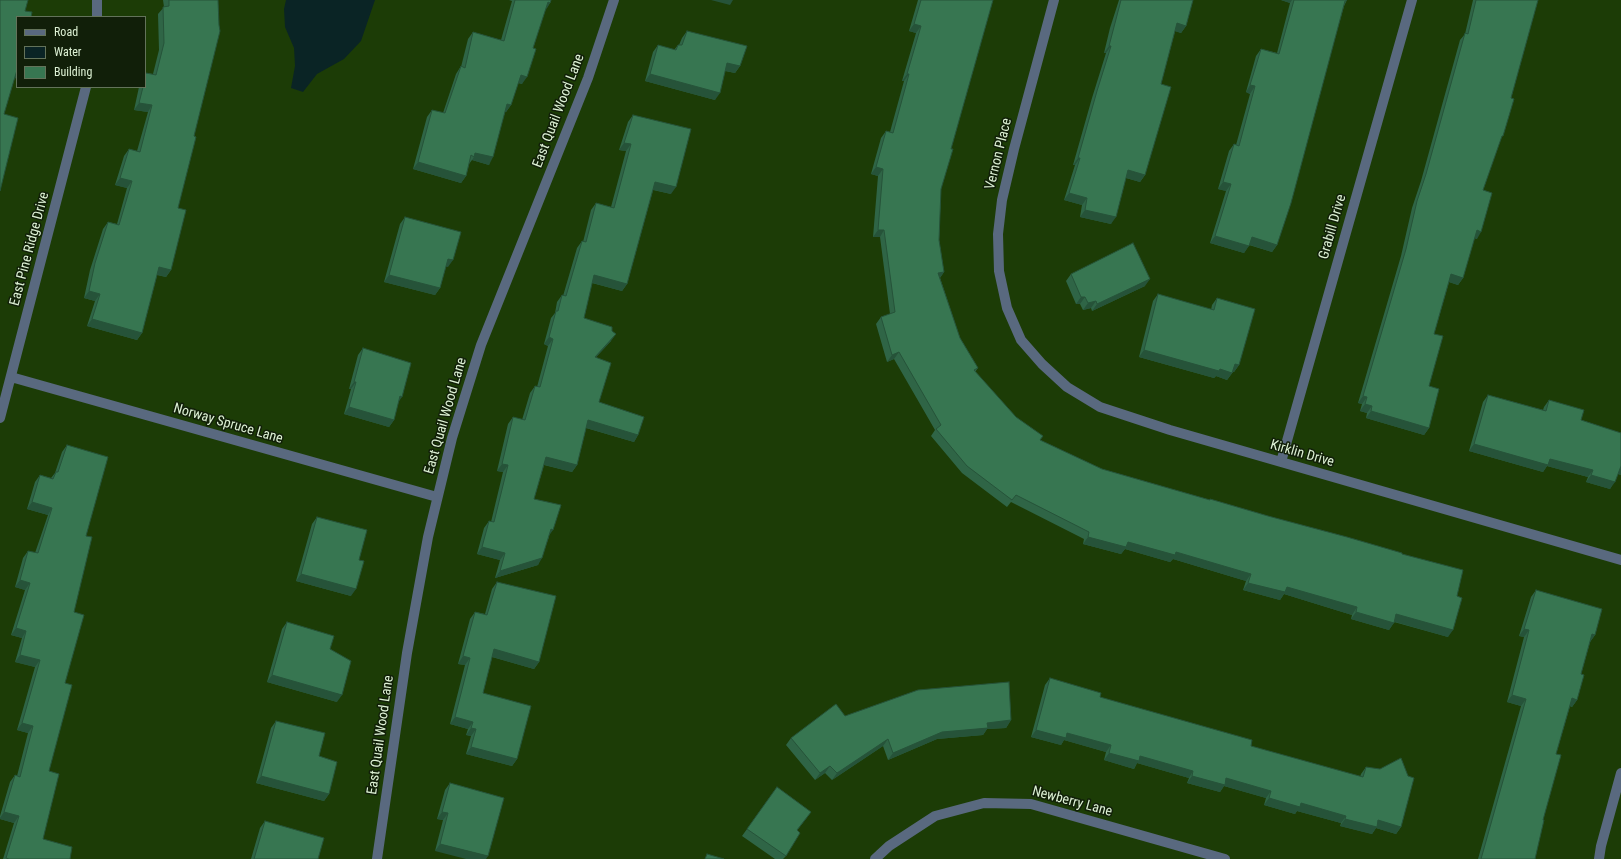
<!DOCTYPE html>
<style>
body{margin:0}
#map{position:relative;width:1621px;height:859px;overflow:hidden;background:#1c3c06;font-family:"Roboto Condensed",sans-serif}
canvas{display:block}
.legend{position:absolute;left:16px;top:16px;width:130px;height:72px;box-sizing:border-box;background:#111f09;border:1px solid #63735a;margin:0;padding:5px 7px;list-style:none;font-size:12px;color:#ddf1d4}
.legend li{display:flex;align-items:center;gap:8px;height:20px}
.legend b{width:20px;border:1px solid #63735a}
</style>
<div id="map">
<canvas width="1621" height="859"></canvas>
<ul class="legend">
<li><b style="height:5px;background:#59697f"></b>Road</li>
<li><b style="height:11px;background:#0a2425"></b>Water</li>
<li><b style="height:11px;background:#377651"></b>Building</li>
</ul>
</div>
<script>
const ctx = document.querySelector('canvas').getContext('2d');
ctx.lineJoin = 'round';
function paint(path, color) {
  ctx.fillStyle = color;
  ctx.fill(path, 'evenodd');
}
function poly(rows) {
  const path = new Path2D();
  for (const r of rows) {
    path.moveTo(r[0], r[1]);
    for (let i = 2; i < r.length; i += 2) path.lineTo(r[i], r[i + 1]);
  }
  return path;
}
function stroke(path, color, width, dash) {
  ctx.strokeStyle = color;
  ctx.lineWidth = width;
  ctx.lineCap = dash ? 'butt' : 'round';
  ctx.setLineDash(dash || []);
  ctx.stroke(path);
}
function drawText(font, color, halo, rows, align = 'center') {
  ctx.font = font + ' "Roboto Condensed",sans-serif';
  ctx.lineWidth = 3;
  ctx.setLineDash([]);
  ctx.textBaseline = 'middle';
  ctx.strokeStyle = halo;
  ctx.fillStyle = color;
  for (const [text, x, y, turn = 0] of rows) {
    ctx.save();
    ctx.translate(x, y);
    ctx.rotate((+turn || 0) * Math.PI / 180);
    ctx.textAlign = isNaN(turn) ? turn : align;
    if (halo) ctx.strokeText(text, 0, 0);
    ctx.fillText(text, 0, 0);
    ctx.restore();
  }
}
paint(poly([
 [286,0,375,0,361,41,344,59,317,74,303,92,291,88,295,66,294,48,285,27,284,9]
]), '#0a2425');
stroke(poly([
 [1054,0,1014,149,1002,200,998,234,999,271,1007,308,1021,340,1042,364,1067,387,1100,407,1170,430,1621,560],
 [97,17,97,0],
 [11,377,437,497],
 [0,418,86,87],
 [1281,462,1412,0],
 [377,859,407,653,428,537,452,438,481,345,588,78,614,0],
 [875,859,889,846,935,816,984,803,1031,804,1225,859],
 [1599,859,1601,846,1621,773]
]), '#59697f', 10);
paint(poly([
 [163,0,218,0,194,136,178,208,171,270,166,277,157,275,142,333,137,340,87,326,95,301,84,298,90,270,103,229,108,222,117,224,127,188,115,185,124,156,129,149,137,151,148,112,134,110,139,87,145,87,145,73,146,73,153,74,159,50,158,14,164,7],
 [509,0,551,0,550,3,545,10,522,84,518,83,511,105,506,112,505,112,489,165,472,160,469,164,466,176,461,183,413,169,427,117,432,110,443,113,456,74,461,66,461,67,468,39,473,32,501,40,512,1],
 [918,0,993,0,951,149,941,189,939,240,944,272,940,278,960,338,978,368,975,372,1016,417,1040,440,1102,469,1210,500,1210,499,1268,516,1402,554,1457,596,1448,637,1394,622,1389,630,1351,619,1352,615,1284,594,1280,600,1243,590,1246,581,1173,559,1170,562,1125,549,1121,554,1083,544,1084,539,1011,502,1007,507,962,473,931,436,935,430,894,359,887,362,876,324,881,317,890,314,880,237,873,237,878,176,871,174,881,138,886,131,890,132,904,81,902,81,916,33,909,31],
 [1119,0,1193,0,1186,26,1181,33,1175,31,1161,84,1145,175,1140,182,1126,178,1111,224,1080,217,1082,205,1064,200,1075,165,1073,165,1092,98,1106,53,1104,53,1110,28],
 [1281,0,1347,0,1344,6,1277,245,1272,252,1249,245,1244,253,1210,243,1226,191,1218,189,1229,151,1234,144,1236,145,1250,94,1246,92,1256,56,1261,49,1277,53,1290,3],
 [1473,0,1538,0,1511,98,1500,140,1483,190,1477,239,1474,238,1463,278,1458,285,1449,282,1434,334,1429,386,1429,428,1424,435,1366,418,1367,413,1360,411,1362,404,1358,403,1401,256,1412,208,1421,181,1460,40,1465,34],
 [687,31,740,66,735,73,725,71,715,100,645,81,653,52,658,45,674,50,678,45,679,45,682,38],
 [633,115,671,194,653,190,627,284,622,291,592,283,584,318,611,341,596,357,599,402,638,435,634,442,586,428,577,465,572,472,544,465,534,499,549,537,538,565,495,578,500,560,477,554,484,528,489,521,491,522,503,472,497,471,508,424,513,417,522,420,530,393,535,386,537,387,548,346,544,344,551,318,555,313,557,302,562,295,563,296,577,248,582,241,583,242,591,210,596,203,611,207,626,151,619,150,628,122],
 [405,217,448,267,446,266,440,288,435,295,384,282,400,224],
 [1071,274,1145,286,1092,311,1091,308,1083,310,1080,304,1076,304,1066,281],
 [1158,294,1211,310,1212,305,1217,298,1239,365,1234,372,1233,372,1227,380,1216,376,1214,378,1139,357,1153,301],
 [363,348,394,420,389,427,344,414,351,389,349,389,358,355],
 [1488,395,1543,410,1544,407,1549,400,1581,420,1621,433,1621,475,1618,474,1610,489,1586,482,1588,477,1547,466,1543,472,1469,451,1483,402],
 [67,445,86,536,74,612,65,683,49,771,43,839,70,859,3,859,14,823,0,819,0,816,10,782,15,775,17,776,28,733,17,730,35,667,15,662,22,638,11,635,25,590,15,587,23,558,28,551,35,553,48,515,27,509,35,482,40,475,51,478,55,473,62,452],
 [317,517,351,596,296,581,312,524],
 [497,582,539,662,534,669,492,657,483,693,517,759,512,766,466,754,471,736,466,735,468,729,450,724,465,665,458,664,470,619,475,612,485,614,492,589],
 [1536,590,1595,635,1590,642,1581,674,1577,700,1572,707,1570,706,1556,754,1535,859,1478,859,1521,706,1507,702,1524,637,1519,636,1531,597],
 [287,622,330,649,337,702,267,682,282,629],
 [1050,678,1100,697,1251,746,1360,777,1361,774,1366,767,1401,827,1396,834,1376,828,1372,834,1340,826,1341,823,1297,811,1295,814,1264,805,1266,798,1224,786,1220,792,1187,783,1189,778,1137,763,1134,769,1104,760,1106,752,1064,740,1061,745,1031,737,1045,685],
 [845,716,1011,720,1006,728,987,729,983,735,937,739,888,760,883,746,832,780,825,773,815,780,786,745,791,738],
 [276,721,319,756,329,794,324,801,256,783,271,728],
 [450,783,504,798,435,851,443,820,437,819,445,790],
 [777,787,811,812,797,830,786,856,783,859,775,859,742,836],
 [265,821,318,859,251,859,260,828]
]), '#2f6546');
paint(poly([
 [711,0,733,0,730,5],
 [1281,0,1292,0,1290,3],
 [548,2,550,3,546,10],
 [1177,23,1186,26,1181,33,1172,30],
 [914,24,921,26,916,33,909,31],
 [1109,46,1111,46,1106,53,1104,53],
 [727,63,740,66,735,73,722,70],
 [17,70,17,79,12,77],
 [650,74,720,93,715,100,645,81],
 [907,74,909,74,904,81,902,81],
 [521,75,527,77,522,84,516,82],
 [1250,85,1255,86,1250,94,1246,92],
 [139,103,152,105,148,112,134,110],
 [507,104,511,105,506,112,502,111],
 [624,143,631,144,626,151,619,150],
 [475,153,493,157,489,165,472,160,474,157],
 [1078,158,1080,158,1075,165,1073,165],
 [418,162,466,176,461,183,413,169],
 [876,167,883,169,878,176,871,174],
 [1128,170,1145,175,1140,182,1123,177],
 [120,178,132,181,127,188,115,185],
 [655,182,676,187,671,194,650,189],
 [1223,182,1231,184,1226,191,1218,189],
 [1069,193,1087,198,1082,205,1064,200],
 [1085,210,1116,217,1111,224,1080,217],
 [878,230,884,230,880,237,873,237],
 [1477,230,1481,232,1477,239,1472,237],
 [1215,236,1249,246,1244,253,1210,243],
 [1252,237,1277,245,1272,252,1247,244],
 [448,259,453,260,448,267,443,266],
 [159,267,171,270,166,277,154,274],
 [944,272,939,279,938,273],
 [1451,274,1463,278,1458,285,1446,281],
 [389,275,440,288,435,295,384,282],
 [594,275,627,284,622,291,589,282],
 [1150,279,1145,286,1092,311,1097,304],
 [89,291,100,294,95,301,84,298],
 [1081,297,1085,297,1080,304,1076,304],
 [1096,301,1091,308,1083,310,1088,303],
 [92,319,142,333,137,340,87,326],
 [616,334,611,341,590,364,595,357],
 [549,337,553,339,548,346,544,344],
 [1144,350,1220,369,1232,373,1227,380,1216,376,1214,378,1139,357],
 [899,352,894,359,887,362,892,355],
 [1235,364,1239,365,1234,372,1230,371],
 [354,382,356,382,351,389,349,389],
 [400,396,402,397,397,404],
 [1363,396,1367,397,1362,404,1358,403],
 [1365,404,1372,406,1367,413,1360,411],
 [349,407,394,420,389,427,344,414],
 [1371,411,1429,428,1424,435,1366,418],
 [588,420,638,435,634,442,583,427],
 [1474,444,1550,459,1593,470,1588,477,1547,466,1543,472,1469,451],
 [546,457,577,465,572,472,541,464],
 [502,464,508,465,503,472,497,471],
 [1621,466,1621,475,1616,473],
 [1591,475,1615,482,1610,489,1586,482],
 [32,502,52,508,48,515,27,509],
 [551,529,553,530,548,537],
 [1088,537,1128,542,1176,552,1251,574,1246,581,1173,559,1170,562,1125,549,1121,554,1083,544],
 [482,547,505,553,500,560,477,554],
 [542,558,538,565,495,578,500,571],
 [301,574,356,589,351,596,296,581],
 [20,580,30,583,25,590,15,587],
 [1248,583,1287,587,1357,607,1352,615,1284,594,1280,600,1243,590],
 [1356,612,1394,623,1389,630,1351,619],
 [1396,614,1453,630,1448,637,1392,621],
 [16,628,26,631,22,638,11,635],
 [1524,629,1529,630,1524,637,1519,636],
 [1592,634,1595,635,1590,642,1587,641],
 [494,649,539,662,534,669,489,656],
 [20,655,40,660,35,667,15,662],
 [463,656,470,658,465,665,458,664],
 [272,675,342,695,337,702,267,682],
 [1512,695,1526,699,1521,706,1507,702],
 [1572,698,1577,700,1572,707,1567,705],
 [455,717,473,722,468,729,450,724],
 [1011,720,1006,728,987,729,983,735,937,739,888,760,893,753,942,732,987,723],
 [22,723,33,726,28,733,17,730],
 [471,728,476,729,471,736,466,735],
 [1036,730,1067,733,1111,745,1106,752,1064,740,1061,745,1031,737],
 [888,739,883,746,832,780,837,773],
 [471,747,517,759,512,766,466,754],
 [1109,753,1140,756,1193,771,1189,778,1137,763,1134,769,1104,760],
 [830,766,825,773,815,780,820,773],
 [261,776,329,794,324,801,256,783],
 [1192,776,1226,778,1271,791,1266,798,1224,786,1220,792,1187,783],
 [1269,798,1301,803,1346,816,1341,823,1297,811,1295,814,1264,805],
 [4,812,19,816,14,823,0,819,0,818],
 [442,812,448,813,443,820,437,819],
 [811,812,806,819,792,837,797,830],
 [1345,819,1378,820,1401,827,1396,834,1376,828,1372,834,1340,826],
 [440,844,488,856,486,859,466,859,435,851]
]), '#265339');
const building = poly([
 [0,0,28,0,25,11,32,12,31,17,17,17,17,70,4,114,18,118,0,191,0,0],
 [169,0,218,0,219,25,220,31,194,136,196,137,178,208,186,210,171,270,159,267,142,333,92,319,100,294,89,291,95,263,108,222,119,225,132,181,120,178,129,149,140,152,152,105,139,103,143,87,145,87,145,76,146,73,156,75,164,43,163,7,169,6,169,0],
 [515,0,551,0,550,3,548,2,533,48,536,49,527,77,521,75,511,105,507,104,493,157,475,153,474,157,471,155,466,176,418,162,432,110,445,113,461,66,465,68,473,32,504,41,515,0],
 [921,0,993,0,951,149,953,149,941,189,939,240,944,272,938,273,960,338,978,368,974,370,1016,417,1043,436,1040,440,1102,469,1210,500,1210,499,1268,516,1347,537,1402,553,1402,554,1463,570,1457,596,1462,598,1453,630,1396,614,1394,623,1356,612,1357,607,1287,587,1285,592,1248,583,1251,574,1176,552,1175,555,1128,542,1126,547,1088,537,1089,532,1016,495,1012,500,967,466,936,429,941,425,899,352,892,355,881,317,895,312,884,230,878,230,883,169,876,167,886,131,893,133,909,74,907,74,921,26,914,24,921,0],
 [1121,0,1193,0,1186,26,1177,23,1161,84,1171,87,1145,175,1128,170,1116,217,1085,210,1087,198,1069,193,1080,158,1078,158,1097,91,1111,46,1109,46,1121,0],
 [1294,0,1347,0,1346,1,1345,1,1291,203,1277,245,1252,237,1249,246,1215,236,1231,184,1223,182,1234,144,1239,146,1255,86,1250,85,1261,49,1279,54,1294,0],
 [1476,0,1538,0,1511,98,1514,99,1503,136,1502,136,1483,190,1492,193,1481,232,1477,230,1463,278,1451,274,1434,334,1443,336,1429,386,1439,389,1429,428,1371,411,1372,406,1365,404,1367,397,1363,396,1406,249,1417,201,1426,174,1465,33,1468,34,1476,0],
 [687,31,747,46,740,66,727,63,720,93,650,74,658,45,676,50,678,45,682,45,687,31],
 [633,115,691,129,676,187,655,182,627,284,594,275,584,318,612,327,612,331,616,334,595,357,611,363,599,402,644,417,638,435,588,420,577,465,546,457,534,499,561,505,553,530,551,529,542,558,500,571,505,553,482,547,489,521,494,522,508,465,502,464,513,417,525,420,535,386,540,387,553,339,549,337,556,311,558,311,562,295,566,296,582,241,586,242,596,203,614,208,631,144,624,143,633,115],
 [405,217,461,232,453,260,448,259,440,288,389,275,405,217],
 [1133,243,1150,279,1097,304,1096,301,1088,303,1085,297,1081,297,1071,274,1133,243],
 [1158,294,1214,310,1217,298,1255,309,1239,365,1235,364,1232,373,1220,369,1219,371,1144,350,1158,294],
 [363,348,411,363,402,397,400,396,394,420,349,407,356,382,354,382,363,348],
 [1488,395,1546,411,1549,400,1584,410,1581,420,1621,433,1621,466,1615,482,1591,475,1593,470,1550,459,1548,465,1474,444,1488,395],
 [67,445,108,457,86,536,92,537,74,612,84,615,65,683,72,685,49,771,59,774,43,839,72,847,70,859,9,859,6,858,19,816,4,812,15,775,20,777,33,726,22,723,40,660,20,655,26,631,16,628,30,583,20,580,28,551,38,553,52,508,32,502,40,475,53,479,56,472,58,472,67,445],
 [317,517,367,530,359,560,364,561,356,589,301,574,317,517],
 [497,582,556,596,539,662,494,649,483,693,531,706,517,759,471,747,476,729,471,728,473,722,455,717,470,658,463,656,475,612,487,615,497,582],
 [1536,590,1602,609,1595,635,1592,634,1581,674,1584,675,1577,700,1572,698,1556,754,1561,755,1543,820,1544,820,1535,859,1481,859,1526,699,1512,695,1529,630,1524,629,1536,590],
 [287,622,334,636,330,649,351,661,342,695,272,675,287,622],
 [1050,678,1101,693,1100,697,1252,740,1251,746,1363,777,1366,767,1380,769,1401,758,1408,776,1414,778,1401,827,1378,820,1377,827,1345,819,1346,816,1301,803,1300,807,1269,798,1271,791,1226,778,1225,785,1192,776,1193,771,1140,756,1139,761,1109,753,1111,745,1067,733,1066,738,1036,730,1050,678],
 [1009,682,1011,720,987,723,988,728,942,732,893,753,888,739,837,773,830,766,820,773,791,738,836,704,845,716,918,690,1009,682],
 [276,721,325,733,319,756,337,762,329,794,261,776,276,721],
 [450,783,504,798,488,856,440,844,448,813,442,812,450,783],
 [777,787,811,812,797,830,800,833,786,856,747,829,777,787],
 [265,821,324,838,318,859,254,859,265,821],
 [707,854,724,859,705,859,707,854]
]);
paint(building, '#377651');
stroke(building, '#265339', 1);
drawText('14px', '#ddf1d4', '#111f09', [
 ["East Quail Wood Lane",559,111,-69],
 ["Vernon Place",999,154,-76],
 ["Grabill Drive",1333,227,-74],
 ["East Pine Ridge Drive",30,249,-75],
 ["East Quail Wood Lane",446,416,-74],
 ["Norway Spruce Lane",228,424,16],
 ["Kirklin Drive",1302,454,16],
 ["East Quail Wood Lane",381,735,-82],
 ["Newberry Lane",1072,802,15]
]);
</script>
